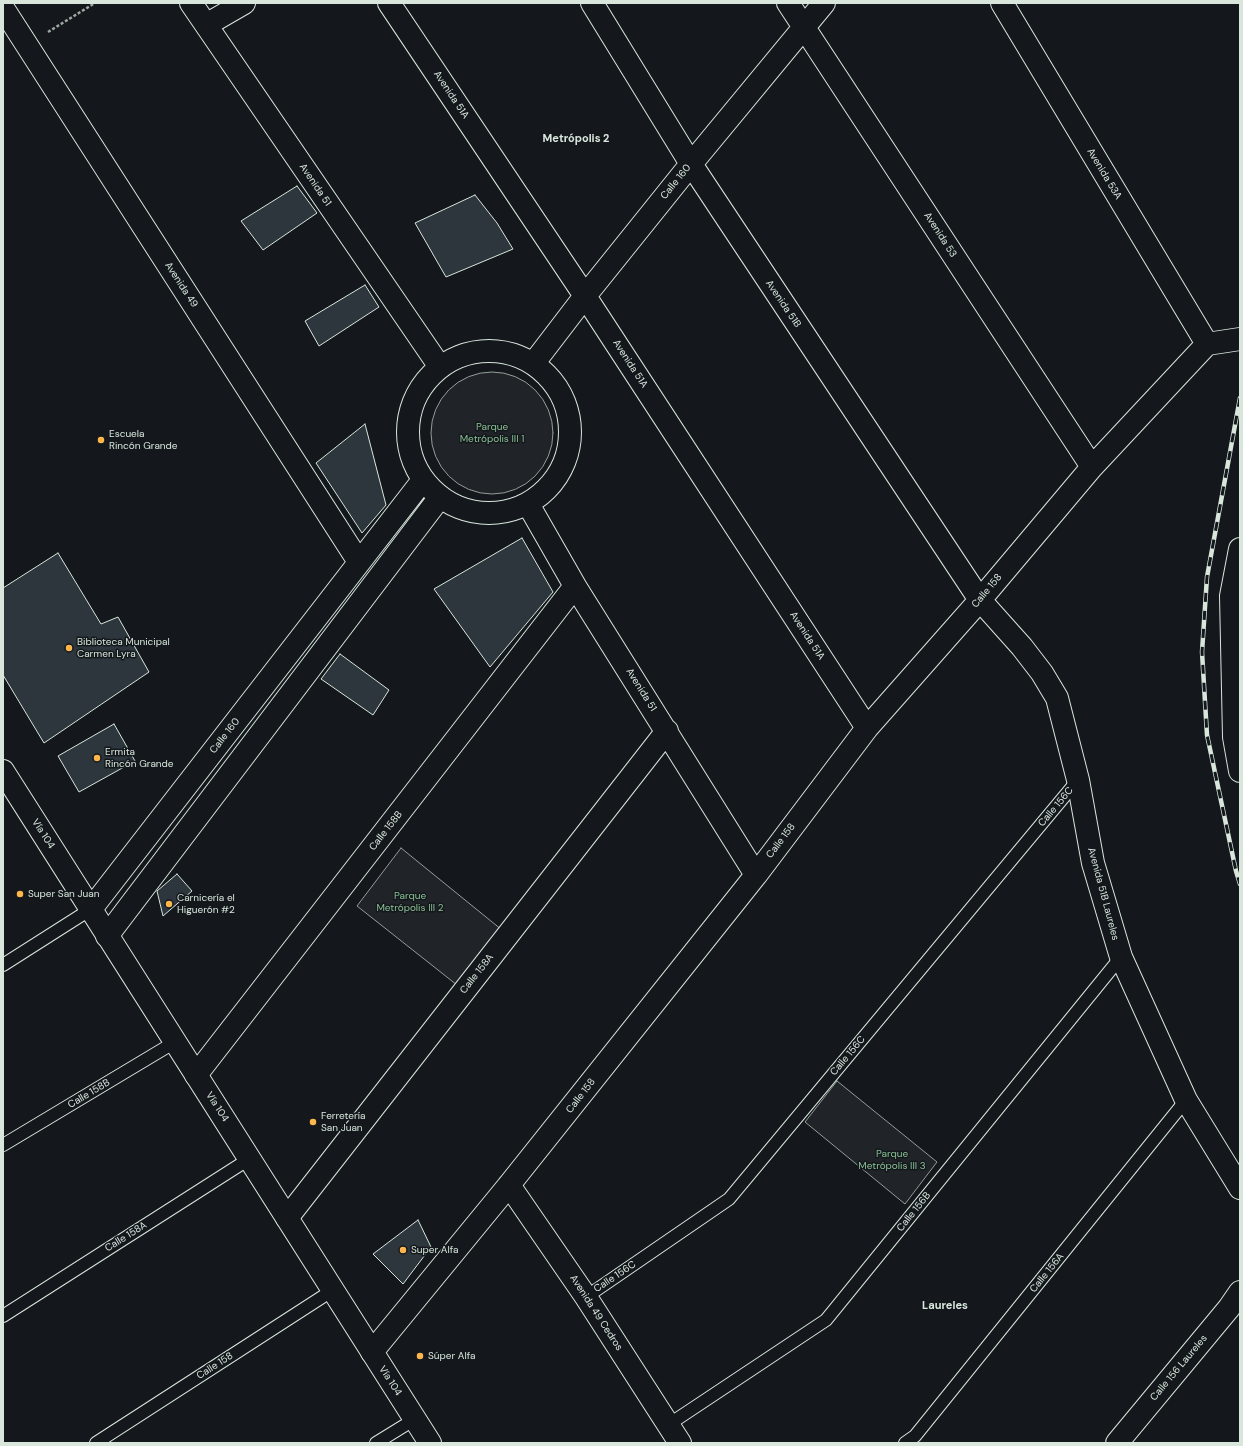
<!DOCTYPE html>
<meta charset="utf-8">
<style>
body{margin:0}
#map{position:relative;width:1243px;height:1446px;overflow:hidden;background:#14181c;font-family:"DM Sans",sans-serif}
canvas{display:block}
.frame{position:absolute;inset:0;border:4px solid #d8e6dc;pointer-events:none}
</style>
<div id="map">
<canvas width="1243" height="1446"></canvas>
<div class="frame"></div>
</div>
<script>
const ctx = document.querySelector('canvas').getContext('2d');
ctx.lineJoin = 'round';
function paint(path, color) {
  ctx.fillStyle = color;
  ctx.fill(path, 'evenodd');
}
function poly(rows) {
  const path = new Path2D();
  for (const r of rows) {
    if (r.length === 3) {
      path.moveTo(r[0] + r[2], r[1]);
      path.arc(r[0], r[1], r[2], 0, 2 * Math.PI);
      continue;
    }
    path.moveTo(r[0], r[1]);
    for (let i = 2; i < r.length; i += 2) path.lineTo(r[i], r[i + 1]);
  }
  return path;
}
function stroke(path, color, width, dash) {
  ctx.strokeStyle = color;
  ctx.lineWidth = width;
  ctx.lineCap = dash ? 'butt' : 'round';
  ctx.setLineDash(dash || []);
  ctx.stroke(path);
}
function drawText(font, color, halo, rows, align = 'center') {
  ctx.font = font + ' "DM Sans",sans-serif';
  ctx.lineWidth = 3;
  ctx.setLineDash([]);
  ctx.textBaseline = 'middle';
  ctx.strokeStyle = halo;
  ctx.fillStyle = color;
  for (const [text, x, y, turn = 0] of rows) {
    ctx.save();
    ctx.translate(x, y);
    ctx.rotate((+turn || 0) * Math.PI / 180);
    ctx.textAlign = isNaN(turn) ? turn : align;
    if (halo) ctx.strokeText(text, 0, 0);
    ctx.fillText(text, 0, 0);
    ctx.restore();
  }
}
const green = poly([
 [492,433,61],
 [401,848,502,930,457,985,357,906,401,848],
 [837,1081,937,1162,905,1204,805,1122,837,1081]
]);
paint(green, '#202428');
stroke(green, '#939e99', 1);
const building = poly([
 [297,186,317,213,263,250,241,221,297,186],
 [475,195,497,223,513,249,446,277,415,223,475,195],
 [365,285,379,307,319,346,305,321,365,285],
 [365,424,386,505,362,533,316,463,365,424],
 [522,538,553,592,490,667,434,589,522,538],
 [58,553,101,624,118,617,149,672,44,743,3,675,3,588,58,553],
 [340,654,389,690,373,715,321,679,340,654],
 [114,724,135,761,79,792,58,756,114,724],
 [177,874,192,891,163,916,157,891,177,874],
 [418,1220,431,1247,403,1284,373,1254,418,1220]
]);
paint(building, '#2c363c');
stroke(building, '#d8e6dc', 1);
const service = poly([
 [3,965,91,909],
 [3,1145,175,1042],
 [586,1297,729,1199,1078,780],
 [3,1316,249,1159],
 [668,1425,826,1320,1121,957],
 [96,1443,333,1290],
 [376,1443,415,1419],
 [905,1443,915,1436,1186,1100]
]);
const minor = poly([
 [191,3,440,367],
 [389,3,585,296,867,728],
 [592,3,691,164,980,600,1022,647,1042,673,1057,698,1078,780,1093,863,1121,957,1186,1100,1240,1188],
 [788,3,1092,467],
 [1002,3,1207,344],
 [3,8,359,562],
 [206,25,244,3],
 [1207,344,1240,339],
 [489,432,81],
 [533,364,585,296,691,164,824,3],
 [528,504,575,586,756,875],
 [1240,549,1231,596,1234,737,1240,771],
 [91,909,423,480],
 [107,936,440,497],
 [196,1075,575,586],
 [509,1185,586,1297,680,1443],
 [287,1218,667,731],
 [372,1352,509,1185,756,875,867,728,980,600,1092,467,1207,344],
 [1117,1443,1229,1308,1240,1292]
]);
const secondary = poly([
 [3,771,430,1443]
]);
stroke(service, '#d8e6dc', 14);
stroke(minor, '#d8e6dc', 24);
stroke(secondary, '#d8e6dc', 24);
stroke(poly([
 [48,32,95,3]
]), '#9da8a2', 2.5, [3, 2]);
stroke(service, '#14181c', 12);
stroke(minor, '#14181c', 22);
stroke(secondary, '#14181c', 22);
const rail = poly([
 [1240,398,1207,577,1202,652,1207,735,1236,871,1240,884]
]);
stroke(rail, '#d8e6dc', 4.5);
stroke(rail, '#14181c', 3, [9]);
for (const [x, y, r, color] of [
 [101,440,4,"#ffb74d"],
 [69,648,4,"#ffb74d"],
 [97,758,4,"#ffb74d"],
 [20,894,4,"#ffb74d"],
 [169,904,4,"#ffb74d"],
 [313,1122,4,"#ffb74d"],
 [403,1250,4,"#ffb74d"],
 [420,1356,4,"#ffb74d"]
]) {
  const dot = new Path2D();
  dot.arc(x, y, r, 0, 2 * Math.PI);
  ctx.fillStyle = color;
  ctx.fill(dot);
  stroke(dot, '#14181c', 1.5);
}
drawText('10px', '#d8e6dc', '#14181c', [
 ["Avenida 51A",451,95,56],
 ["Avenida 53A",1104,174,59],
 ["Calle 160",676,182,-51],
 ["Avenida 51",315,185,56],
 ["Avenida 53",940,235,57],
 ["Avenida 49",181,285,57],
 ["Avenida 51B",783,304,56],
 ["Avenida 51A",630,364,57],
 ["Calle 158",987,591,-50],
 ["Avenida 51A",807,636,57],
 ["Avenida 51",641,690,58],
 ["Calle 160",225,736,-52],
 ["Calle 156C",1056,807,-50],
 ["Calle 158B",386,831,-52],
 ["Vía 104",43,834,57],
 ["Calle 158",781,841,-53],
 ["Avenida 51B Laureles",1103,894,75],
 ["Calle 158A",477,974,-52],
 ["Calle 156C",848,1056,-50],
 ["Calle 158B",89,1094,-31],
 ["Calle 158",581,1096,-52],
 ["Vía 104",217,1107,57],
 ["Calle 156B",914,1212,-51],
 ["Calle 158A",126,1237,-32],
 ["Calle 156A",1047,1273,-51],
 ["Calle 156C",615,1277,-34],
 ["Avenida 49 Cedros",596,1313,57],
 ["Calle 158",215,1366,-33],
 ["Calle 156 Laureles",1179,1368,-50],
 ["Vía 104",390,1381,57]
]);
drawText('10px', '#8ac095', '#14181c', [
 ["Parque",492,427],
 ["Metrópolis III 1",492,439],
 ["Parque",410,896],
 ["Metrópolis III 2",410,908],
 ["Parque",892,1154],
 ["Metrópolis III 3",892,1166]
]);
drawText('10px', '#d8e6dc', '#14181c', [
 ["Escuela",109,434],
 ["Rincón Grande",109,446],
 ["Biblioteca Municipal",77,642],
 ["Carmen Lyra",77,654],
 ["Ermita",105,752],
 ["Rincón Grande",105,764],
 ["Super San Juan",28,894],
 ["Carnicería el",177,898],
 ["Higuerón #2",177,910],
 ["Ferretería",321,1116],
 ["San Juan",321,1128],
 ["Super Alfa",411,1250],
 ["Súper Alfa",428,1356]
], 'left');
drawText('bold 11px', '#d8e6dc', '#14181c', [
 ["Metrópolis 2",576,139],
 ["Laureles",945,1306]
]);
</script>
